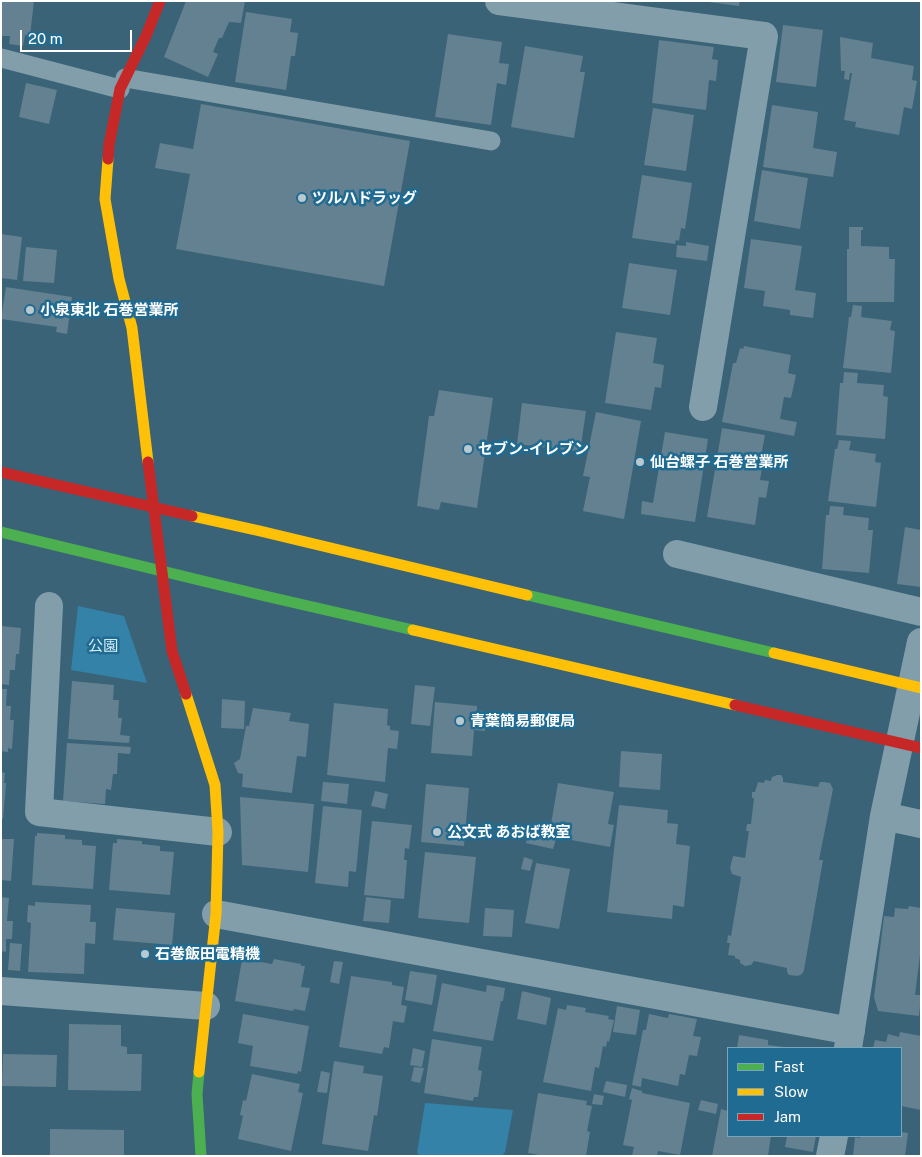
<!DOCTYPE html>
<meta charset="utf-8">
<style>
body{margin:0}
#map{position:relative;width:922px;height:1157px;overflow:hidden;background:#3a6377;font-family:"Public Sans",sans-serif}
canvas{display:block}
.frame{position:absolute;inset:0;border:2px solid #fff;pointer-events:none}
.legend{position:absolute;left:727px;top:1047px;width:175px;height:90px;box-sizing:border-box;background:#206b91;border:1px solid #79a6bd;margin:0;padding:6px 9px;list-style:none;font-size:15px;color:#fff}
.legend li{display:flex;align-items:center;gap:10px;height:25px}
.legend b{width:25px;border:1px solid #79a6bd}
.scale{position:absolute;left:20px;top:30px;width:112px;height:22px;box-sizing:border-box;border:2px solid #fff;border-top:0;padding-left:6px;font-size:15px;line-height:18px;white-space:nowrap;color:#fff;-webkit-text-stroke:4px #206b91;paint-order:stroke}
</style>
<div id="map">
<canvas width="922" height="1157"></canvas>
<div class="frame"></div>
<ul class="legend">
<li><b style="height:6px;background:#4caf50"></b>Fast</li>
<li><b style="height:6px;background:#ffc107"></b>Slow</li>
<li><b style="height:6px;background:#c62828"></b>Jam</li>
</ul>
<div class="scale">20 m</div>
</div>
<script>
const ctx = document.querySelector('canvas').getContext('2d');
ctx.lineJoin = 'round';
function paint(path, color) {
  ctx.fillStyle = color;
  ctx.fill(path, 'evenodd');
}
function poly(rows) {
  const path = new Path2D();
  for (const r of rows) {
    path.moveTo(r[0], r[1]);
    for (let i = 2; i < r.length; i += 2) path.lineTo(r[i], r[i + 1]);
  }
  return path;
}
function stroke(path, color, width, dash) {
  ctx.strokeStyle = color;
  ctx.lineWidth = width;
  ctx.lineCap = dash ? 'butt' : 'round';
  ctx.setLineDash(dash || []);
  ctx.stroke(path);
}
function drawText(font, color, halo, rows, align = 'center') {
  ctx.font = font + ' "Public Sans","Noto Sans JP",sans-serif';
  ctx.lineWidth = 5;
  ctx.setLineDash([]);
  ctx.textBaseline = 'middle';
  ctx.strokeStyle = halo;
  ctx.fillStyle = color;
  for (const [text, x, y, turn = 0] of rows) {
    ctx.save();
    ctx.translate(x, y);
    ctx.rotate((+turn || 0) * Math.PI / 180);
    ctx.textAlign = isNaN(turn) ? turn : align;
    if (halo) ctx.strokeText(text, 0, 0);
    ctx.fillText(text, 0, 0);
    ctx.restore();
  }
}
paint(poly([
 [78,606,124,616,147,683,71,670],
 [425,1103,513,1110,505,1152,502,1156,420,1156,417,1153]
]), '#3482a7');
paint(poly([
 [1,1,34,1,30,36,25,35,23,46,9,44,10,36,1,36],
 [186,1,245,1,241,23,229,22,222,38,219,38,213,52,218,54,208,77,164,57],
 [709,1,740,1,739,6,709,2],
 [246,12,292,19,290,32,298,33,295,56,291,56,286,90,235,82],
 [783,25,823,30,816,87,776,82],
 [448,34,502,42,499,63,509,64,506,85,497,83,491,125,435,117],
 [840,37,873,43,871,58,914,66,912,80,917,81,912,109,904,107,899,135,855,127,856,122,844,120,852,73,850,73,849,80,844,79,845,71,841,71],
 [659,40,714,47,712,59,718,60,716,81,709,80,706,110,652,103],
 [525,46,583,56,580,72,585,72,574,138,511,127],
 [26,83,57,90,49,124,19,117],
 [201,104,410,141,384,286,176,249,190,174,155,168,160,143,193,149],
 [772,105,818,112,813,148,837,152,833,177,763,167],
 [653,108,694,115,686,171,644,165],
 [762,170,808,178,800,229,754,221],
 [642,175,692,183,685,229,681,228,679,241,676,240,675,244,632,238],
 [849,227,863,227,863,230,861,230,861,246,889,247,889,259,895,259,894,302,847,302,847,249,849,249],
 [1,234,22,237,17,280,1,278],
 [751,239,802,246,795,290,816,293,813,318,790,315,790,310,763,306,765,291,744,288],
 [686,242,709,246,707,261,676,257,677,245,686,246],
 [26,247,57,250,54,283,23,281],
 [629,263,677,270,670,315,622,308],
 [6,287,72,297,67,334,56,332,57,327,1,319],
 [853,305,862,306,861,317,892,321,890,330,895,331,891,373,843,368,849,317,851,317],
 [616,332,657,338,653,363,664,365,661,388,655,387,651,410,605,403],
 [744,346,791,355,788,373,796,375,791,398,784,397,780,419,797,422,794,436,722,422,733,363,736,363,740,348,743,349],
 [844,372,858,373,857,383,884,385,883,396,888,397,885,439,836,435,840,383,843,383],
 [439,390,493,398,477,508,441,502,439,510,417,506,429,416,434,416],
 [522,403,586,411,580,452,517,444],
 [596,412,641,421,624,519,583,511,590,477,583,476],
 [722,428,765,435,760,462,763,462,760,480,769,481,766,498,759,497,755,525,707,517],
 [665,432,708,439,695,522,641,514,642,501,653,503],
 [839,440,851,441,849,450,876,454,875,462,881,463,876,507,828,501,835,449,837,449],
 [830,506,844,507,843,515,869,518,868,530,873,530,869,573,822,569,826,515,829,515],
 [905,527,921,530,921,587,897,584],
 [1,626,21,628,19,654,16,654,15,670,10,670,9,685,1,684],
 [72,681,114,685,113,700,119,700,118,718,122,718,120,735,130,736,129,743,68,739],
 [415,685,435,687,430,726,411,724],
 [1,689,7,689,6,706,11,706,10,720,14,720,12,749,8,748,8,752,1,751],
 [222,699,245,701,244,729,221,728],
 [435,702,477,706,477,711,486,712,485,731,474,730,472,756,431,753],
 [334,703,388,709,387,725,390,726,390,730,399,731,397,749,388,748,385,782,327,775],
 [253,708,291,713,289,721,309,724,306,757,297,756,292,793,242,787,243,774,238,773,234,763,240,759,246,726,249,726],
 [67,743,131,747,130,754,118,753,117,774,113,774,111,790,106,789,105,804,63,801],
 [621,751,662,754,660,790,619,787],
 [1,772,5,773,4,783,6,783,3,819,1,818],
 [777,775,781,775,783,778,783,782,818,787,820,782,824,782,830,783,833,789,819,860,823,860,804,970,802,974,798,976,789,975,787,972,787,968,754,961,751,965,745,966,740,963,740,960,735,958,735,956,728,955,730,943,727,943,728,935,731,936,741,877,732,874,730,868,733,856,745,858,749,831,746,831,747,824,751,824,754,798,752,798,752,792,755,792,758,782,764,783,765,780,771,781,772,777],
 [323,782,349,784,347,804,321,801],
 [558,783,614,792,608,824,614,825,610,847,549,836],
 [426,784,469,788,464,846,421,842],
 [375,791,388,794,385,809,371,806],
 [240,797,314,804,308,872,242,865],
 [619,805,668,810,667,823,678,824,676,844,690,846,684,907,673,905,672,919,607,912],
 [323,806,362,810,356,872,349,871,348,887,315,883],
 [372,821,412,825,409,849,405,848,404,860,407,860,404,899,364,895],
 [37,833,65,835,65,839,82,840,82,845,96,846,93,889,32,885,35,836,37,836],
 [528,833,556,839,553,849,526,843],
 [1,839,14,839,11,881,1,880],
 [117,839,142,841,142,844,160,846,160,851,174,852,170,895,109,890,113,843,117,843],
 [425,852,476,857,469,923,418,918],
 [524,857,533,860,530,871,521,869],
 [536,863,570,869,559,929,525,923],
 [1,897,9,898,7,921,13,921,12,939,6,939,6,952,1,951],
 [366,897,391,900,389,923,363,921],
 [35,902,91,905,90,922,96,922,95,944,85,943,84,974,28,972,31,923,27,922,28,905,35,906],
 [909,906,921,908,921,955,920,955,915,995,921,995,919,1016,878,1011,874,997,884,916,894,917,895,908,908,909],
 [116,908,175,913,172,945,113,940],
 [485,908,514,910,512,937,483,936],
 [10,943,22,944,20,971,8,970],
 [242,959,272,964,274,959,301,964,301,966,305,966,301,987,310,988,305,1011,294,1009,293,1011,235,1001],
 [334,961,343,962,339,984,330,982],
 [410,971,437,975,432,1005,405,1000],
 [351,976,392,982,392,985,404,987,401,1005,407,1006,404,1023,393,1021,389,1048,384,1047,382,1054,339,1047],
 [442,983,486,992,487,985,505,988,503,1001,501,1001,493,1041,433,1031],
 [522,991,551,998,546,1025,517,1019],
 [567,1005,586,1008,585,1012,609,1016,608,1019,614,1020,609,1042,607,1041,606,1047,603,1046,599,1068,595,1067,591,1091,543,1082,558,1008,566,1010],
 [617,1006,640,1010,636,1035,613,1032],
 [243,1014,309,1026,301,1072,298,1071,297,1074,250,1066,253,1046,238,1043],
 [649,1014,668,1018,669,1014,697,1019,693,1036,701,1037,697,1056,689,1055,685,1075,680,1074,678,1086,642,1078,641,1087,632,1085,643,1030,646,1030],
 [69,1024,121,1025,121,1046,127,1047,127,1054,142,1054,141,1091,68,1090],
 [900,1032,921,1036,921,1110,901,1106,901,1048,873,1048,875,1040,886,1042,888,1034,899,1037],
 [739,1035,768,1040,768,1045,784,1047,784,1048,737,1048],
 [432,1039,482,1047,478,1070,482,1071,478,1097,474,1097,473,1101,424,1093],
 [413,1048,425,1051,422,1067,410,1065],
 [3,1054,57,1055,56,1087,2,1086],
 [334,1061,364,1066,363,1073,383,1076,377,1116,374,1115,368,1151,322,1144],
 [414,1067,424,1068,420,1083,411,1081],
 [321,1071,330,1073,327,1093,317,1092],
 [252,1074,300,1084,298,1092,303,1093,291,1151,238,1139,243,1116,240,1115,243,1100,246,1101],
 [606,1081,627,1085,625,1097,603,1092],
 [632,1088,642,1091,642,1093,690,1103,680,1155,658,1151,657,1156,632,1156,634,1147,623,1145,632,1100,629,1099],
 [538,1093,587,1101,586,1105,592,1106,587,1131,590,1132,586,1156,544,1156,528,1153],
 [594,1094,604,1096,602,1105,592,1104],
 [701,1100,718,1104,716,1114,698,1110],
 [721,1109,728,1111,728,1136,771,1136,768,1156,712,1156],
 [50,1129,124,1130,124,1156,50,1156],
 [901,1132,908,1133,905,1156,853,1156,855,1137,860,1138,860,1136,901,1136],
 [787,1136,816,1136,813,1152,785,1147]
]), '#638190');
stroke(poly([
 [1,58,120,89],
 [125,78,491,141]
]), '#819eaa', 19);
stroke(poly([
 [499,1,764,36,703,407],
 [677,554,921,612],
 [49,606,39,812,218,832],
 [884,816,921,824],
 [216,914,851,1031],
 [1,991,206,1006],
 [848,1048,884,816,921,642],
 [830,1156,834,1136]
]), '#819eaa', 28);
stroke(poly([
 [1,532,265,596,413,630],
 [527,595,774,653],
 [199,1072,197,1094,201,1156]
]), '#4caf50', 11);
stroke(poly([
 [108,159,105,199,119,279,132,328,148,462],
 [192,516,260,531,527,595],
 [413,630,735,705],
 [774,653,921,688],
 [186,694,215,785,218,832,216,914,199,1072]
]), '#ffc107', 11);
stroke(poly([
 [108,159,109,145,120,89,146,36,160,1],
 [148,462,172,651,186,694],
 [1,472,192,516],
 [735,705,921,748]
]), '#c62828', 11);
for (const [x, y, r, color] of [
 [302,198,5,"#bac8cf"],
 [30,310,5,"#bac8cf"],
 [468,449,5,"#bac8cf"],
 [640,462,5,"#bac8cf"],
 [460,721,5,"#bac8cf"],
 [437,832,5,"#bac8cf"],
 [145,954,5,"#bac8cf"]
]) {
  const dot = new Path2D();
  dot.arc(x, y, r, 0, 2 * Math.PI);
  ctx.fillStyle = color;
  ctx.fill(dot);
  stroke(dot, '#206b91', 2);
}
drawText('bold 15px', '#fff', '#206b91', [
 ["ツルハドラッグ",312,198],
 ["小泉東北 石巻営業所",40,310],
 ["セブン-イレブン",478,449],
 ["仙台螺子 石巻営業所",650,462],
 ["青葉簡易郵便局",470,721],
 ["公文式 あおば教室",447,832],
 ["石巻飯田電精機",155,954]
], 'left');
drawText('15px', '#d6eefa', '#206b91', [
 ["公園",103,646]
]);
</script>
